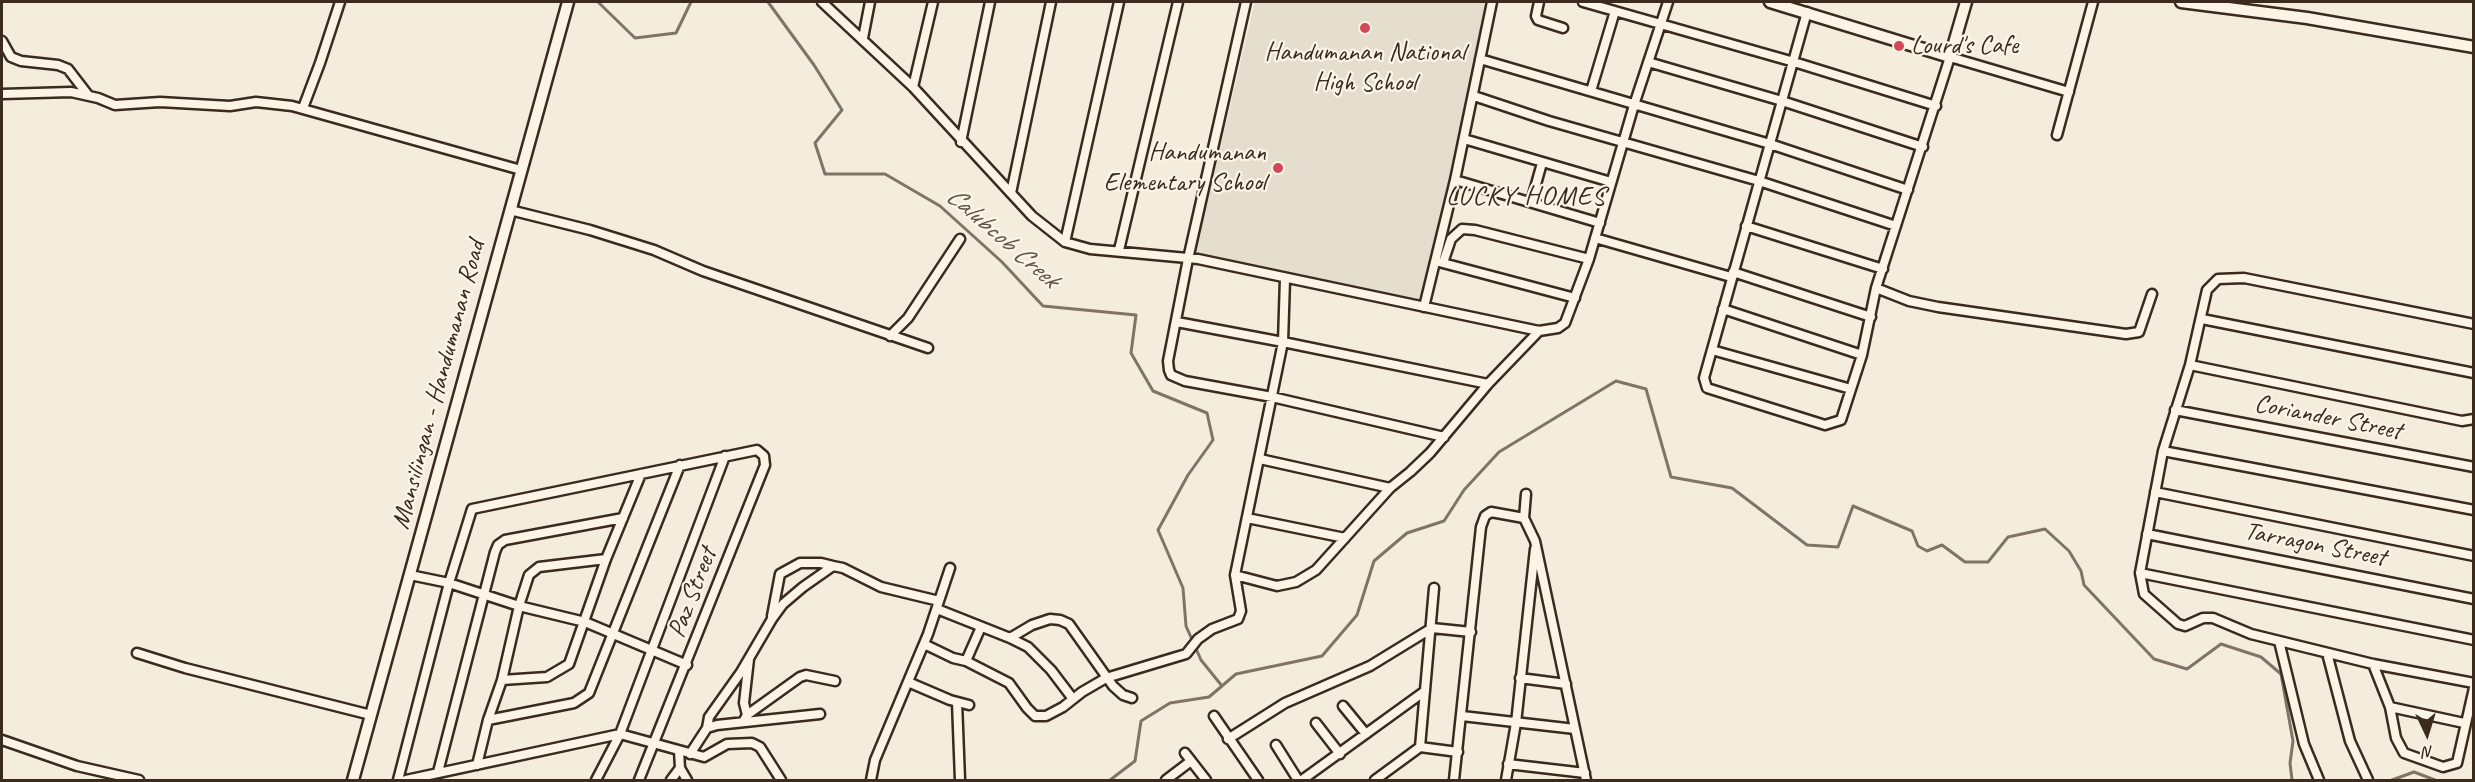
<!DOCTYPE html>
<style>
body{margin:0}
#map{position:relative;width:2475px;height:782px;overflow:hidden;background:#f4eddd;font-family:Caveat,sans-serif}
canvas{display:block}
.frame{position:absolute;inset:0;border:3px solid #3b2a1e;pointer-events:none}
.north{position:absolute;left:2397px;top:704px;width:60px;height:60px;-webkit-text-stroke:4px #fcf5e5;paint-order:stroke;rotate:176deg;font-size:16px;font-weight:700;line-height:24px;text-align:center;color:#3b2a1e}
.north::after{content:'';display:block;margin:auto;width:21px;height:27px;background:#3b2a1e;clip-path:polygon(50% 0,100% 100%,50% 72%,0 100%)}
</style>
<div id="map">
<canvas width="2475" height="782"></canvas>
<div class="frame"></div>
<div class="north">N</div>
</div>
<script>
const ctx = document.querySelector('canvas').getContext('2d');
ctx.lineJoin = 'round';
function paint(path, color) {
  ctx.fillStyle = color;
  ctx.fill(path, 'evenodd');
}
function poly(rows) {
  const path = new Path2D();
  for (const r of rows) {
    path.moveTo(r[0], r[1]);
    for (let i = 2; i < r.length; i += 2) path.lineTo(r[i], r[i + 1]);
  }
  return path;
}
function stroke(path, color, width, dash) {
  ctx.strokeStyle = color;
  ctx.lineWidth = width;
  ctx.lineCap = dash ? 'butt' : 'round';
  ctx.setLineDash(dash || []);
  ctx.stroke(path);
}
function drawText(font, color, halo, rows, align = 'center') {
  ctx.font = font + ' Caveat,sans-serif';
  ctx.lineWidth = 4.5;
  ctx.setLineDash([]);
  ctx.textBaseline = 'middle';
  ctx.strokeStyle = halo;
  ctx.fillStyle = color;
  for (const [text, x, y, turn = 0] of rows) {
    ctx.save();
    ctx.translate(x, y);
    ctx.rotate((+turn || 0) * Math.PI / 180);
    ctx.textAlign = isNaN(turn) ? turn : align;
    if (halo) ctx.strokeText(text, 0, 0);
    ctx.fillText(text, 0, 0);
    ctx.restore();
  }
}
paint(poly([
 [1255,2,1487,2,1464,105,1448,203,1422,301,1195,254]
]), '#e5ddce');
stroke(poly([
 [598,2,635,38,676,33,691,2],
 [768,2,814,65,842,110,815,143,825,174,885,174,940,206,1002,262,1043,306,1136,315,1131,353,1153,391,1207,413,1213,440,1188,475,1158,530,1183,588,1186,626,1201,660,1222,686],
 [1110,780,1135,761,1141,721,1170,703,1209,697,1236,674,1322,656,1357,615,1374,561,1407,533,1444,521,1464,490,1499,452,1616,381,1646,389,1671,477,1732,488,1807,545,1838,547,1853,506,1912,531,1918,546,1927,551,1942,545,1965,562,1988,562,2008,537,2045,529,2069,551,2081,571,2084,585,2154,659,2187,669,2221,644,2261,657,2281,674,2293,741,2290,763,2292,780],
 [2392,780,2414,772,2435,780]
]), '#817466', 3);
const minor = poly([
 [822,2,913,87,1032,216,1065,242,1090,249,1198,259,1539,331,1558,328,1565,323,1589,259,1634,105,1668,2],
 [1246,2,1188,259,1168,361,1169,370,1171,375,1185,381,1272,397,1444,437],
 [1539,2,1536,16,1538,20,1563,28],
 [1583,2,1794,62,1936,106],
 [1807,12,1704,378,1707,388,1825,425,1841,420,1862,355,1876,288,1950,57,2069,92],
 [863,38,870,2],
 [2,41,11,57,21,61,58,65,68,69,88,95],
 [1480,59,1770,144,1908,190],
 [1648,62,1782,101,1923,147],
 [913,87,933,2],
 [1591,91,1615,11],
 [2,94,71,92,98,98,115,105,160,102,230,106,256,102,292,106,521,170],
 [1474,96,1549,121,1759,181,1896,226],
 [303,108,320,63,340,2],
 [2057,135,2093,2],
 [1464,139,1611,182],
 [961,142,990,2],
 [1455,180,1600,223],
 [1011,193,1051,2],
 [1531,202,1542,163],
 [510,210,590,230,654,250,703,271,928,348],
 [1746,226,1883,269],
 [1595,238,1731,277],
 [1065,242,1119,2],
 [1119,250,1178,2],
 [1439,262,1575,298],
 [1443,263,1451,239,1462,229,1475,230,1589,259],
 [1733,272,1871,317],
 [1285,279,1283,342,1235,575,1277,586,1296,582,1316,570,1390,488,1410,472,1430,453,1488,384,1539,331],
 [1876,288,1909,301,1938,307,2126,334,2139,332,2152,294],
 [1424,307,1455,180,1492,2],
 [1723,309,1862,355],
 [2202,319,2474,373],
 [1177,322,1283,342,1488,384],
 [2474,324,2244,278,2218,279,2207,290,2190,365,2163,451,2140,573,2474,640],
 [890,336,908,318,960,239],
 [1712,350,1851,389],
 [2190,365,2462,421,2474,419],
 [2175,410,2474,467],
 [2163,451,2474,510],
 [1260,459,1390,488],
 [2155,492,2474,556],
 [1526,494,1524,518,1535,541,1586,780],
 [1247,518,1345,538],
 [2147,534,2474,599],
 [2140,573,2144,594,2178,624,2185,626,2203,618,2213,618,2251,634,2373,664,2474,683],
 [410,575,449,583,519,606,585,622,687,665],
 [937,609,1010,638,1028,647,1051,670,1073,699],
 [772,616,780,574,800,563,821,563,833,566],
 [1010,638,1032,625,1050,619,1060,620,1069,624,1113,686,1123,695,1132,698],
 [2279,641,2304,744,2319,780],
 [924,644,953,658,966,661,1009,683,1027,708,1035,716,1046,716,1063,707,1082,692,1106,678,1186,654,1198,639,1212,629,1238,619,1241,611,1235,575],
 [137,653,185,668,371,715],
 [2327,653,2350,741,2368,780],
 [966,661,981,627],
 [2373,664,2390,707,2396,738,2404,753,2443,767,2457,763,2474,688],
 [1520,678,1566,684],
 [502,680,547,677,569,664,606,559,641,474],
 [908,682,950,700,969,705],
 [957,702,960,780],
 [1343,706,1366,734],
 [2390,707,2464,723],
 [747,715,744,703,749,659],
 [1214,716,1258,780],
 [1462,716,1575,729],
 [488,720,574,703,589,693,680,465],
 [743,722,747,715,800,677,806,675,835,681],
 [1316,723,1340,754],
 [707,728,709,717,741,672,772,619,783,604,803,587,833,566,843,568,881,587,939,601],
 [1228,739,1285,703,1370,666,1432,628,1471,632],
 [2,740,77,766,139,780],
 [1276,745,1298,780],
 [1420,747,1458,752],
 [679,751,680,768,687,780],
 [1185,753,1206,780],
 [690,754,707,728,717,725,820,714],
 [1508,764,1585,773],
 [477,765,488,720,502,680,519,606,529,575,539,567,606,559],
 [438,772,495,552,498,545,505,540,623,518],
 [398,780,449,583,472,509,757,450,764,456,765,465,639,780],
 [406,780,620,734,704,757,727,744,752,743,760,747,781,780],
 [596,780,620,734,725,456],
 [671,780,680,768],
 [871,780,875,760,928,634,950,568],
 [1166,780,1191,761],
 [1302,780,1425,691],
 [1375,780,1420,747,1434,588],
 [1454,780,1481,527,1485,516,1491,512,1524,518],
 [1506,780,1516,723,1535,549]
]);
const tertiary = poly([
 [1770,2,1950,57,1966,2],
 [2181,2,2307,18,2474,47],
 [353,780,568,2]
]);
stroke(minor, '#3b2a1e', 13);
stroke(tertiary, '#3b2a1e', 15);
stroke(minor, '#fcf5e5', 8);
stroke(tertiary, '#fcf5e5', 10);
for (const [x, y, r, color] of [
 [1365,28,6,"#d1495b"],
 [1899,46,6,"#d1495b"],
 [1278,168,6,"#d1495b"]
]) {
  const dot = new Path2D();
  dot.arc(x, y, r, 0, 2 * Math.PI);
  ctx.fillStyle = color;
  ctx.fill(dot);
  stroke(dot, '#fcf5e5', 2);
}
drawText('26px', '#3b2a1e', '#fcf5e5', [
 ["Lourd's Cafe",1911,46],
 ["Handumanan National",1365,53,"center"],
 ["High School",1365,83,"center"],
 ["Handumanan",1266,153,"right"],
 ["Elementary School",1266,183,"right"]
], 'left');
drawText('26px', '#3b2a1e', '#fcf5e5', [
 ["Mansilingan - Handumanan Road",439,385,-75],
 ["Coriander Street",2328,418,11],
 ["Tarragon Street",2315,545,11],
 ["Paz Street",693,593,-69]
]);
ctx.letterSpacing = '1.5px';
drawText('27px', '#3b2a1e', '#fcf5e5', [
 ["LUCKY HOMES",1526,197]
]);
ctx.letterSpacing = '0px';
drawText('italic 27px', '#645548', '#fcf5e5', [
 ["Calubcob Creek",1002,238,41]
]);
</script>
